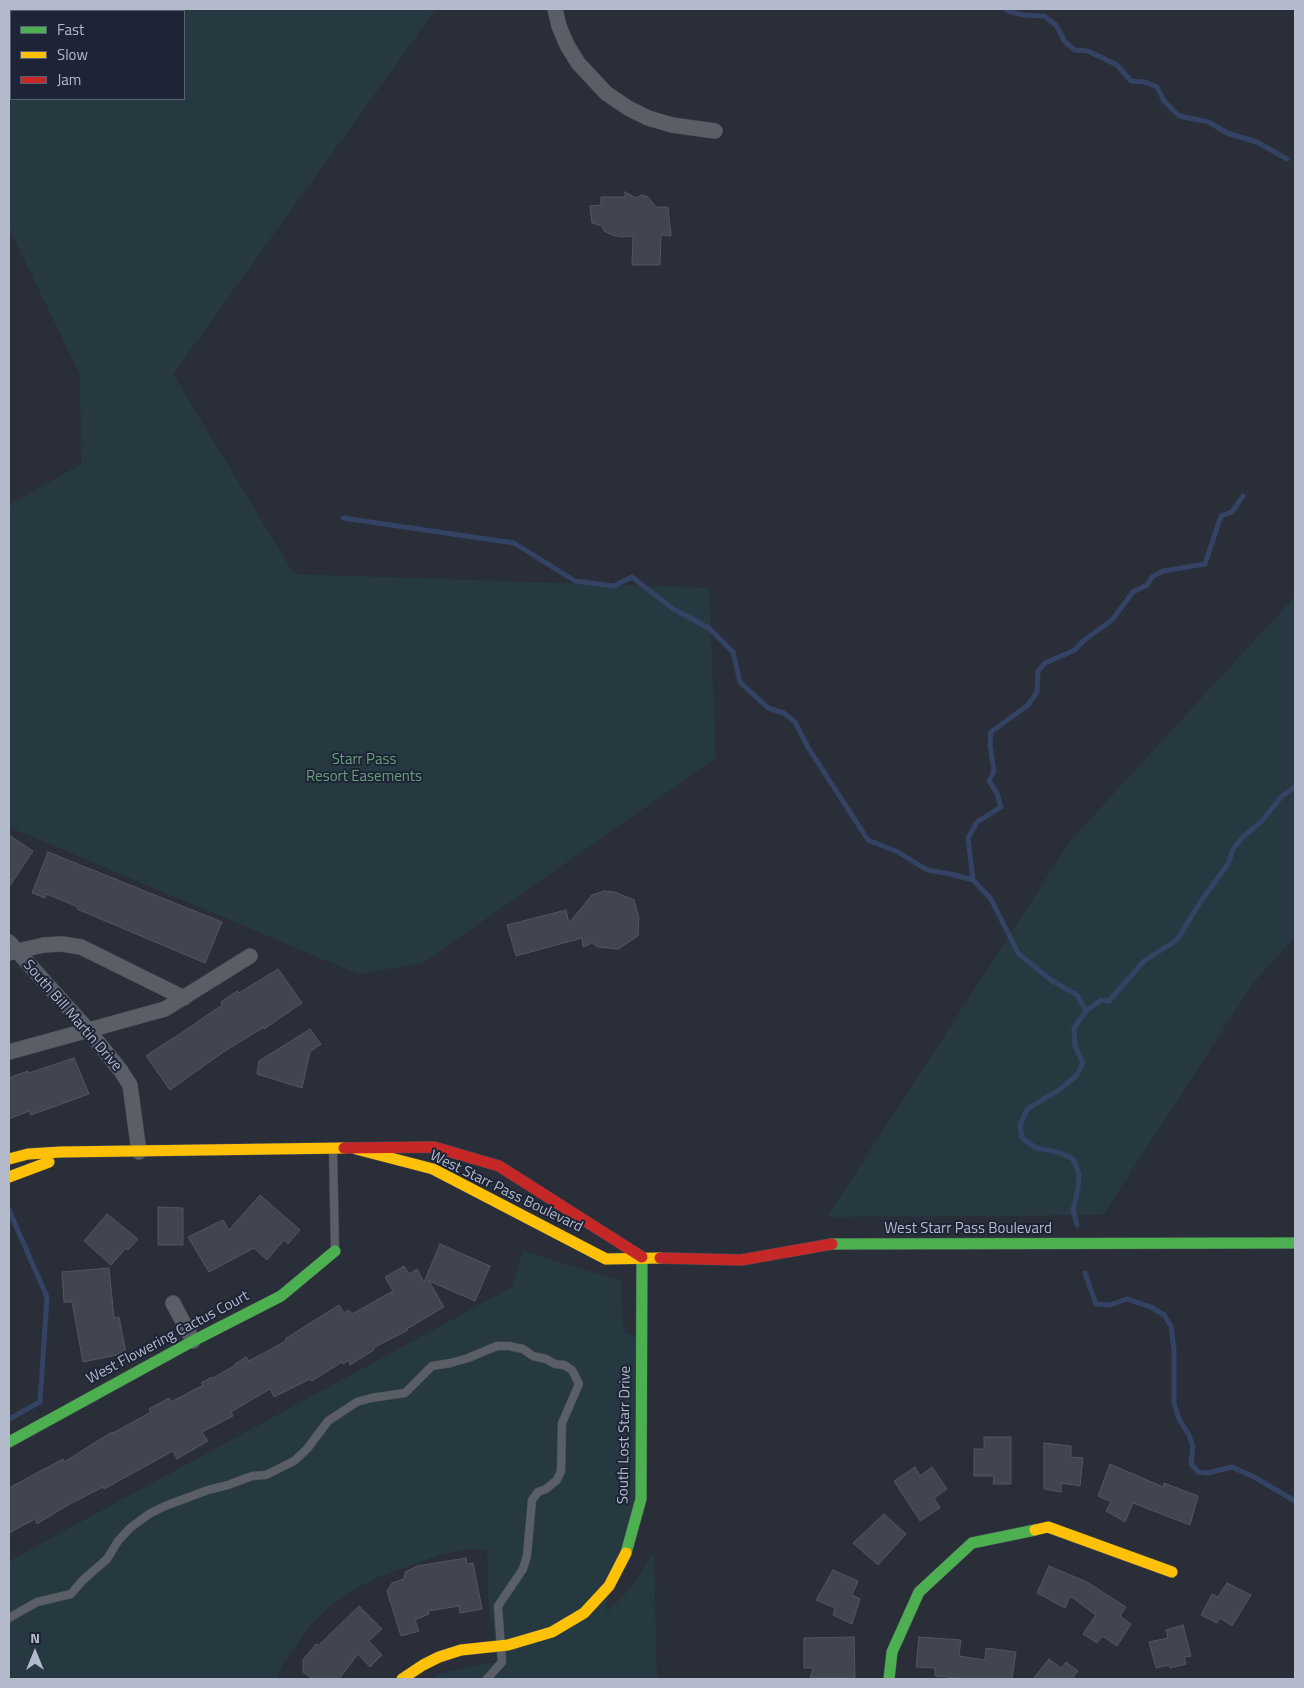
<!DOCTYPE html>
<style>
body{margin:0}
#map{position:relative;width:1304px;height:1688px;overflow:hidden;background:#292e39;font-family:"Titillium Web",sans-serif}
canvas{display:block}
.frame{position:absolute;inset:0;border:10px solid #b3bacb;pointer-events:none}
.legend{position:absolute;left:10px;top:10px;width:175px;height:90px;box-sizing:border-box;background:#1c2435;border:1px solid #586071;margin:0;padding:6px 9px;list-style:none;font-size:15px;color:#b3bacb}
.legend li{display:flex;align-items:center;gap:10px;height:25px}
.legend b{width:25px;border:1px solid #586071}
.north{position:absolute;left:10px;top:1628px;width:50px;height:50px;-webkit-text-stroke:4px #1c2435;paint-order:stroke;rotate:0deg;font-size:14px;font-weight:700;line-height:20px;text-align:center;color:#b3bacb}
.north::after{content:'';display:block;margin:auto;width:18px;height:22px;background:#b3bacb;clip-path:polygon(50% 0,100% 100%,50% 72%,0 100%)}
</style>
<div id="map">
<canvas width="1304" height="1688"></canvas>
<div class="frame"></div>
<ul class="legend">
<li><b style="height:6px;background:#4caf50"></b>Fast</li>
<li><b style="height:6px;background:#ffc107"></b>Slow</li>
<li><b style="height:6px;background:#c62828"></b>Jam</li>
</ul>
<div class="north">N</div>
</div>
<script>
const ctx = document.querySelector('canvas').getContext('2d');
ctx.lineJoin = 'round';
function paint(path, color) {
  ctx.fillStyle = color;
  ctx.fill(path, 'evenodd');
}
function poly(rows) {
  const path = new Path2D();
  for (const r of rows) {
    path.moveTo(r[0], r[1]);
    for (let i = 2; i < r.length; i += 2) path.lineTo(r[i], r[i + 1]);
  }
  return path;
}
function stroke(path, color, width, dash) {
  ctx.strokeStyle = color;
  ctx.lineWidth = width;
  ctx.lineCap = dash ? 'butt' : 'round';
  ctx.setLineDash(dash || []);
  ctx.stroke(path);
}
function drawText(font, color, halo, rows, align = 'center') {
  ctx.font = font + ' "Titillium Web",sans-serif';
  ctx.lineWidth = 4;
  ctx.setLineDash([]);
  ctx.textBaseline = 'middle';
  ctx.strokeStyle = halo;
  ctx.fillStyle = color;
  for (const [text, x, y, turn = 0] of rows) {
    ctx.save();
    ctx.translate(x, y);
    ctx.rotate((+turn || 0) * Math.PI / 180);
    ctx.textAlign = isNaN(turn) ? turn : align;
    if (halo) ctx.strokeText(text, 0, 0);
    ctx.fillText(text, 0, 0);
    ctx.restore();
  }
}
paint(poly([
 [9,9,436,9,173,374,294,574,709,588,716,758,423,963,358,974,9,827,9,505,81,464,80,375,9,228],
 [184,11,184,99,11,99,11,11],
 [1295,596,1295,937,1254,982,1103,1215,827,1217,1071,840],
 [523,1251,621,1281,623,1331,642,1339,641,1495,606,1605,607,1612,632,1587,654,1552,657,1679,430,1679,444,1672,496,1662,493,1618,489,1619,487,1550,468,1549,440,1555,381,1576,353,1590,330,1606,310,1626,284,1662,277,1679,9,1679,9,1561,512,1287]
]), '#263940');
stroke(poly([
 [1005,9,1008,11,1023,15,1044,16,1056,25,1065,42,1075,50,1088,51,1117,65,1131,81,1145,82,1157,87,1164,101,1179,116,1209,122,1227,133,1257,142,1287,159],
 [343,518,514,543,575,581,614,586,632,577,673,609,709,628,733,652,740,682,768,708,784,713,795,722,809,749,868,840,898,852,927,870,951,874,973,880,991,899,1018,953,1051,980,1077,995,1086,1011,1074,1028,1075,1046,1083,1063,1077,1075,1059,1090,1027,1109,1020,1126,1022,1138,1036,1148,1058,1152,1073,1159,1079,1174,1078,1188,1073,1210,1077,1225],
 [973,880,968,838,977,822,1001,807,997,793,989,781,994,771,990,744,991,732,1028,705,1037,692,1038,671,1045,663,1075,650,1083,641,1112,620,1133,592,1147,585,1152,577,1163,571,1205,564,1221,516,1232,512,1243,496],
 [1086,1011,1101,1000,1109,1001,1144,961,1177,940,1199,904,1228,864,1233,849,1244,836,1261,822,1282,796,1295,787],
 [9,1210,47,1297,40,1402,9,1419],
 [1085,1273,1096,1304,1110,1305,1127,1299,1151,1307,1164,1315,1171,1326,1174,1351,1174,1403,1179,1419,1189,1435,1193,1447,1191,1464,1198,1472,1208,1473,1232,1467,1254,1477,1295,1501]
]), '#344364', 5);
const building = poly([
 [625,192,636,198,642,195,648,197,656,207,668,207,671,236,661,235,660,265,632,265,633,236,621,237,612,235,604,231,602,226,592,223,590,206,601,205,601,197,625,197,625,192],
 [9,835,33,851,9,887,9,835],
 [48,852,222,922,205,963,77,909,78,907,64,901,46,894,45,898,32,893,48,852],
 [604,891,615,892,634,900,639,918,638,936,618,949,598,947,592,943,583,947,582,938,516,956,507,925,566,910,569,923,592,895,604,891],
 [278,969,302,1003,264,1029,264,1027,222,1053,170,1090,146,1056,173,1038,174,1038,222,1005,221,1002,237,991,239,993,278,969],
 [310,1029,321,1044,310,1052,302,1088,257,1074,259,1061,310,1029],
 [74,1058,89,1094,31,1115,29,1111,9,1119,9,1078,28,1071,29,1073,74,1058],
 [260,1195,300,1230,288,1244,284,1240,267,1260,254,1248,209,1272,188,1237,223,1220,229,1230,260,1195],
 [158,1207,183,1208,183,1245,158,1245,158,1207],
 [107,1214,138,1239,128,1250,126,1248,111,1265,84,1241,107,1214],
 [440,1244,490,1266,475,1301,429,1281,444,1307,407,1329,408,1330,373,1348,374,1350,350,1365,349,1360,343,1364,342,1362,312,1381,310,1379,274,1397,270,1389,231,1412,233,1416,202,1432,208,1441,177,1459,173,1451,104,1489,103,1487,68,1505,37,1524,35,1519,9,1533,9,1488,63,1459,64,1462,112,1432,113,1433,151,1412,149,1409,169,1398,171,1402,203,1385,201,1383,212,1377,213,1378,236,1365,235,1364,246,1357,249,1361,286,1341,285,1339,339,1305,344,1313,349,1310,352,1314,393,1291,385,1277,404,1266,409,1274,417,1269,424,1282,440,1244],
 [109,1268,114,1318,119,1317,126,1353,83,1362,72,1302,64,1302,62,1272,109,1268],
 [984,1437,1011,1437,1011,1484,993,1484,994,1476,974,1476,974,1449,984,1449,984,1437],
 [1044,1443,1071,1446,1071,1457,1083,1458,1080,1486,1061,1483,1061,1492,1044,1489,1044,1443],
 [1110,1464,1163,1487,1164,1483,1198,1496,1190,1525,1133,1503,1125,1522,1106,1511,1111,1502,1098,1496,1110,1464],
 [915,1467,920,1476,932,1467,947,1489,934,1498,940,1508,920,1521,894,1481,915,1467],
 [884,1514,906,1534,878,1565,853,1543,884,1514],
 [466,1558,467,1564,473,1563,482,1609,460,1613,459,1606,428,1611,429,1614,415,1620,419,1631,401,1636,387,1591,392,1583,404,1579,405,1572,417,1566,466,1558],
 [1049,1566,1087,1582,1126,1607,1120,1616,1131,1624,1117,1646,1102,1636,1097,1643,1083,1634,1096,1615,1070,1596,1065,1608,1037,1593,1049,1566],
 [833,1570,858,1581,852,1595,860,1599,852,1624,833,1615,835,1608,816,1600,833,1570],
 [1227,1583,1251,1595,1232,1626,1220,1618,1217,1623,1201,1615,1212,1594,1218,1597,1227,1583],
 [359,1606,382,1629,369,1641,382,1655,370,1667,358,1654,339,1679,313,1679,303,1672,303,1660,316,1644,319,1645,359,1606],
 [1183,1625,1191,1656,1184,1657,1186,1664,1170,1668,1169,1665,1156,1668,1149,1642,1168,1638,1166,1630,1183,1625],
 [854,1637,855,1678,810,1678,813,1668,804,1668,804,1638,854,1637],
 [919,1637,961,1640,959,1656,985,1660,986,1648,1016,1652,1012,1679,971,1679,935,1676,935,1668,916,1667,919,1637],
 [1049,1659,1061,1668,1066,1662,1078,1671,1073,1677,1076,1679,1033,1679,1049,1659]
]);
paint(building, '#41454f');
stroke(building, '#515661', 1);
const lane = poly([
 [333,1151,335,1249],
 [9,1618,37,1602,71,1594,83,1580,107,1559,118,1541,130,1528,149,1514,165,1506,208,1490,228,1485,252,1476,266,1475,294,1461,307,1449,328,1421,357,1402,371,1398,405,1393,432,1366,451,1363,468,1358,497,1346,509,1346,523,1349,533,1356,546,1359,555,1364,564,1365,572,1370,579,1384,562,1423,561,1471,557,1480,546,1489,538,1492,532,1500,527,1556,523,1569,498,1606,502,1662,487,1679]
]);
const street = poly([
 [555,9,559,26,567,45,578,63,606,93,628,108,648,118,672,125,715,131],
 [9,942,89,1031,121,1071,130,1085,139,1152],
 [9,953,44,945,62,944,81,947,184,998],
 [9,1052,165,1009,250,956],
 [173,1303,193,1341]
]);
const fast = poly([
 [832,1244,1295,1243],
 [9,1442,193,1341,281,1296,335,1251],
 [626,1553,641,1499,642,1257],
 [889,1679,892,1652,919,1592,972,1543,1035,1530]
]);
const slow = poly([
 [356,1149,433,1169,606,1259,660,1258],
 [9,1159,28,1154,61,1152,344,1148],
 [9,1177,49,1162],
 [1035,1530,1048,1527,1172,1572],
 [402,1679,423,1665,439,1657,461,1650,508,1645,552,1632,584,1613,609,1586,626,1553]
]);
const jam = poly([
 [344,1148,434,1147,499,1166,642,1257],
 [660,1258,741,1260,832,1244]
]);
stroke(lane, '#464a52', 9);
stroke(street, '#464a52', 16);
stroke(fast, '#464a52', 12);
stroke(slow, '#464a52', 12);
stroke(jam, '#464a52', 12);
stroke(lane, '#5a5e67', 8);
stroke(street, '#5a5e67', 15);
stroke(fast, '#4caf50', 11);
stroke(slow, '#ffc107', 11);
stroke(jam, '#c62828', 11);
drawText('15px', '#689d7a', '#1c2435', [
 ["Starr Pass",364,760],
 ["Resort Easements",364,777]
]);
drawText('15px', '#b3bacb', '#1c2435', [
 ["South Bill Martin Drive",72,1016,49],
 ["West Starr Pass Boulevard",506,1192,26],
 ["West Starr Pass Boulevard",968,1229],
 ["West Flowering Cactus Court",168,1338,-28],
 ["South Lost Starr Drive",625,1435,-89]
]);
</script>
